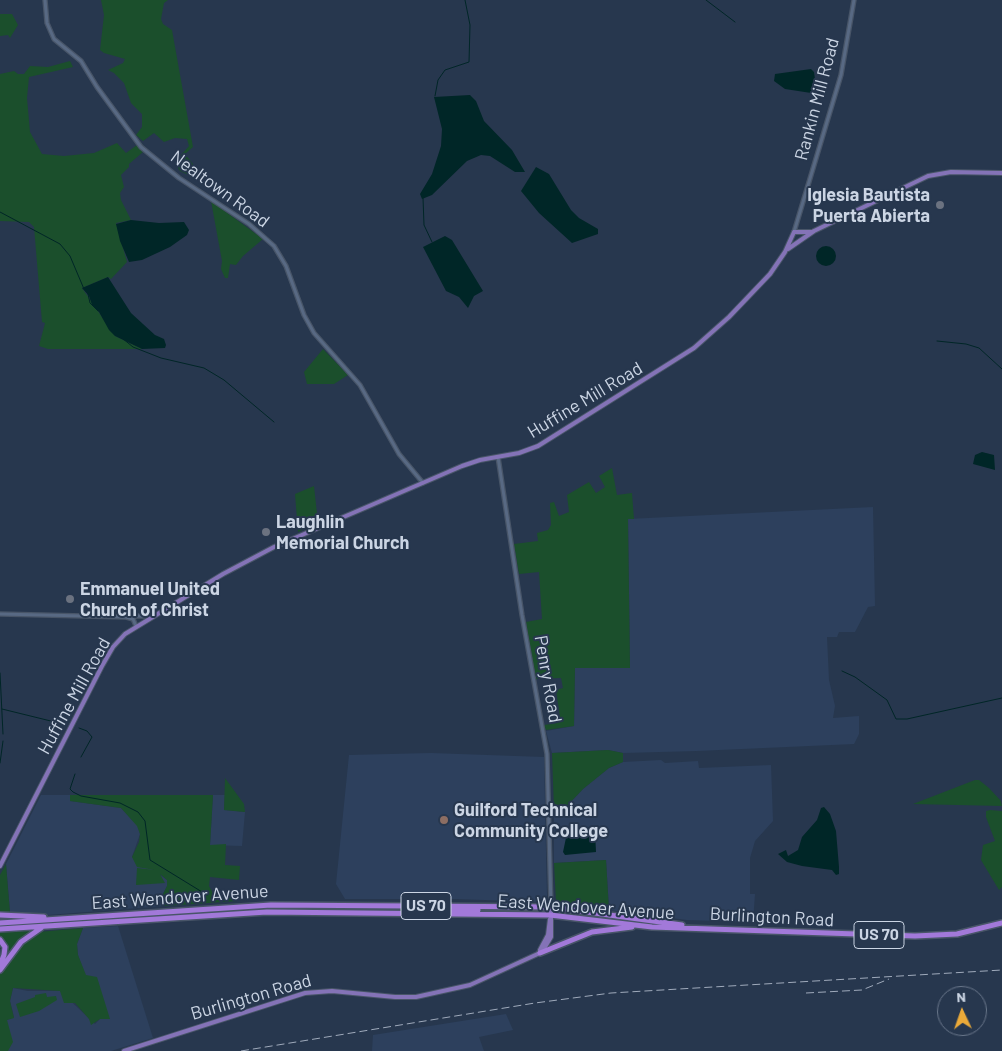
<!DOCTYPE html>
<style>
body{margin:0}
#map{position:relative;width:1002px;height:1051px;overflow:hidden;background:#27374e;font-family:Barlow,sans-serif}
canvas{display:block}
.north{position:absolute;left:937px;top:986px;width:50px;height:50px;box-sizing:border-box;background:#27374e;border:1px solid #69768a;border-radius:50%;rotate:357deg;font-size:14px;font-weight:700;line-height:20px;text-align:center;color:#cbd5e4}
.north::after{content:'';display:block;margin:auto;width:18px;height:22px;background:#ebaa39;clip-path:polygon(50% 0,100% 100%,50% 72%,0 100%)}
</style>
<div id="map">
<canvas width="1002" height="1051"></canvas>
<div class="north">N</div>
</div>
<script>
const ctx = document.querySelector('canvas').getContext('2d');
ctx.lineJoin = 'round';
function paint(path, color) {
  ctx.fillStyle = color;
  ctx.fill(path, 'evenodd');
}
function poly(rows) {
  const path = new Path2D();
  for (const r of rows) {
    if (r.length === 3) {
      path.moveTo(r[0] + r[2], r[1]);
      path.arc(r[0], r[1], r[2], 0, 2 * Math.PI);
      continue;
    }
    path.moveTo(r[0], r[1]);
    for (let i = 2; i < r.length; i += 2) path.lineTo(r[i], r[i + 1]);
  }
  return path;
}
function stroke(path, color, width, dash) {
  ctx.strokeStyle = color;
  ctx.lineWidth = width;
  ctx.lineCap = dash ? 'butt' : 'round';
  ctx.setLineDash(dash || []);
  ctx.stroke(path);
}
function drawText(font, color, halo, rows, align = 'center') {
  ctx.font = font + ' Barlow,sans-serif';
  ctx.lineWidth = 4;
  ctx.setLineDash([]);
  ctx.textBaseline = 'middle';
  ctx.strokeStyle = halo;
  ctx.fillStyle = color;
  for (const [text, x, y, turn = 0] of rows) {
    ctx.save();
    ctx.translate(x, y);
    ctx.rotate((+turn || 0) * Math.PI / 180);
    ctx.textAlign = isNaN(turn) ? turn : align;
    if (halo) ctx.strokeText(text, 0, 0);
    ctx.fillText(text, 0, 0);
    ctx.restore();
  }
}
paint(poly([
 [873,507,875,606,868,607,855,632,839,632,837,637,827,637,829,680,835,706,833,718,859,716,859,734,854,744,697,751,623,753,608,750,552,753,546,731,574,726,575,668,630,668,628,519],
 [431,753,544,757,547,898,543,902,455,899,345,899,336,884,349,755],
 [661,760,665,763,698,761,699,768,771,765,773,821,755,841,750,858,750,894,755,894,753,922,687,920,609,910,606,860,554,863,554,809,559,811,565,808,583,789,609,768,623,762],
 [41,795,70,795,70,801,121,808,138,826,140,834,132,857,154,870,167,880,167,886,163,894,164,906,48,915,10,913,6,864],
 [213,795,225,795,224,810,245,812,242,846,210,845],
 [118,926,153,1038,111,1051,8,1051,7,1020,14,1017,10,1001,13,988,28,991,60,991,95,1024,100,1019,78,955,77,944,83,928],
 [506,1014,513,1030,479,1037,484,1051,372,1051,373,1035]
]), '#2d405d');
paint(poly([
 [101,0,168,0,164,3,161,19,163,24,172,30,193,147,185,154,193,164,197,179,180,171,178,168,180,156,189,146,187,139,175,138,164,142,154,133,143,141,136,135,142,127,142,114,131,103,124,83,114,73,108,70,123,63,125,59,104,53,100,50,104,15],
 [0,14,12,14,18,25,10,38,8,35,0,36],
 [70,61,73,67,29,77,27,98,30,132,42,154,64,156,94,153,117,143,126,153,137,145,143,152,129,164,129,167,121,175,124,187,120,193,121,200,131,220,116,223,117,227,127,262,111,279,108,277,82,288,115,336,142,349,48,349,39,346,45,323,42,322,34,227,29,222,0,221,0,74,14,71,18,74,24,74,30,66,48,67],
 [211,201,263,239,243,256,236,265,230,264,228,278,225,278,221,269,222,261],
 [323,349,348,375,334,384,307,384,304,372],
 [612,468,617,495,632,493,634,519,628,519,630,668,575,668,574,726,546,730,544,725,557,723,560,717,556,690,563,688,561,678,536,679,526,622,542,619,539,572,519,574,514,544,538,541,537,533,548,530,551,525,550,503,554,502,559,516,569,512,567,495,589,482,596,493,605,487,599,476],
 [314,486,318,523,298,532,295,494],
 [608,750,623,753,623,762,609,768,583,789,565,808,559,811,554,809,552,753],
 [225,778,244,804,245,812,224,810],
 [975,780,979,780,989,788,1001,801,1002,806,913,804],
 [70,795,213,795,210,845,226,844,225,865,240,866,239,880,210,877,209,886,214,895,237,896,237,901,164,906,163,894,167,886,167,880,160,874,165,883,136,885,137,868,155,870,137,867,132,857,139,842,140,834,137,826,121,808,70,801],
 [990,810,1002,811,1002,887,999,890,981,860,983,845,995,841,986,817,986,811],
 [606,860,609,910,556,902,554,863],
 [6,864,10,913,0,912,0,875],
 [83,928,77,944,78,955,86,975,97,977,110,1019,100,1019,91,1025,89,1019,75,1003,64,1003,60,991,13,988,10,1001,14,1018,7,1020,13,1042,8,1051,0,1051,0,973,25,940,38,932],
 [33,929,21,939,4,960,7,947,0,937,0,932],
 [46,993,47,997,56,996,57,1000,39,1011,20,1017,16,1004,35,997,35,995]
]), '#1b4f2c');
paint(poly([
 [811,69,814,72,816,86,811,93,785,89,774,81,775,74],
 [470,95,476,101,484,121,512,150,525,172,515,172,490,156,481,155,467,161,432,195,422,199,420,194,432,174,441,146,442,129,434,97],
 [536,167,549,174,571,210,579,218,598,229,598,234,572,243,539,213,521,191],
 [131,220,159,223,184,222,189,230,187,235,170,247,142,260,129,262,120,241,116,224],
 [445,236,452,240,483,291,474,296,468,308,459,297,446,291,423,247],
 [826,256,10],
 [108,277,131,313,155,335,164,339,166,345,165,348,142,349,115,336,109,330,99,312,92,305,89,296,82,288],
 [982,452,994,455,995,470,973,464,975,455],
 [824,807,830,814,836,831,839,867,839,874,836,875,832,870,802,866,787,862,778,854,786,850,788,856,798,850,802,837,817,820,821,808],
 [591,827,595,831,596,852,565,855,563,852,567,833,570,829]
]), '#002627');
stroke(poly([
 [706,0,735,22],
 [435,96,438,80,445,70,469,62,470,25,465,0],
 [423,198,424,225,432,242],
 [0,212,60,244,70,256,84,289],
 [88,294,90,303,98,311],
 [122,338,133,347,161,358,204,368,224,380,274,422],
 [937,341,966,344,979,348,1002,369],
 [842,671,855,677,887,700,896,719,907,719,1002,698],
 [0,673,3,734],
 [2,709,63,724],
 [79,728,87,731,92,737,81,757],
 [0,763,3,741],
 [75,774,70,789,73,792,81,796,120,803,138,812,145,821,150,860,207,895]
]), '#002627', 1);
const minor = poly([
 [45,0,47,23,54,39,81,61,97,87,141,147,179,178,249,224,274,246,286,266,304,315,314,333,360,385,399,454,423,483],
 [794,232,841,75,854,0],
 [498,457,522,615,547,754,551,907],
 [0,614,126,617,133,619,136,626],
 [127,616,153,616]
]);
const major = poly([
 [794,232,812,232],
 [788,249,814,231,928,176,951,172,1002,173],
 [0,866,102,666,113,647,125,634,223,574,274,547,462,466,480,460,519,453,538,446,694,348,729,317,770,274,785,252,794,232],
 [540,950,548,935,550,919],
 [124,1051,305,993,332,991,395,997,416,997,470,985,542,952,551,937,551,907]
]);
const highway = poly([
 [407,910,442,910,450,906],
 [450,913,455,910,478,910],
 [0,915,44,917],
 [0,923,271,905,551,907,682,925],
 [0,929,267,912,550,915,652,927,915,936,957,934,1002,923],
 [0,940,5,947,4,955,0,965],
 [540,953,592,932,632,927],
 [0,970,21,942,41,928]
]);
stroke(minor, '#485568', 5.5);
stroke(major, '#485568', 6);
stroke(highway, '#485568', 8);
stroke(minor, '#586983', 3);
stroke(major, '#8473b7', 4);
stroke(highway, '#a279d9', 5);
stroke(poly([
 [806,993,862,990,889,979],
 [241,1051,535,1003,611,993,1002,970]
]), '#a0abbc', 1, [8, 4]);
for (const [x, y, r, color] of [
 [940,205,5,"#6b7280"],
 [266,532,5,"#6b7280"],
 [70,599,5,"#6b7280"],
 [444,820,5,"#8d6e63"]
]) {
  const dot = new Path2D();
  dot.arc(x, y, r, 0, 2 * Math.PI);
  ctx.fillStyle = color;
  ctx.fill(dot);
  stroke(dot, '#27374e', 2);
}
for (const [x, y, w] of [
 [426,906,50],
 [879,935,50]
]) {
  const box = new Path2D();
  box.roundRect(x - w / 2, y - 13.5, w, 27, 4);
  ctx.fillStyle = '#27374e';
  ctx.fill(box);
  stroke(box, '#cbd5e4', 1);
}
drawText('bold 16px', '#cbd5e4', null, [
 ["US 70",426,906],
 ["US 70",879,935]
]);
drawText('18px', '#cbd5e4', '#27374e', [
 ["Rankin Mill Road",817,99,-75],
 ["Nealtown Road",220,189,36],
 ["Huffine Mill Road",585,400,-31],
 ["Penry Road",548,679,80],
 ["Huffine Mill Road",74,696,-61],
 ["East Wendover Avenue",180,897,-4],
 ["East Wendover Avenue",586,907,4],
 ["Burlington Road",772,917,3],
 ["Burlington Road",251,997,-16]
]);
drawText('bold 18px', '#cbd5e4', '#27374e', [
 ["Iglesia Bautista",930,195,"right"],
 ["Puerta Abierta",930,216,"right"],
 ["Laughlin",276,522],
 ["Memorial Church",276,543],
 ["Emmanuel United",80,589],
 ["Church of Christ",80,610],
 ["Guilford Technical",454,810],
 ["Community College",454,831]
], 'left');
</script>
